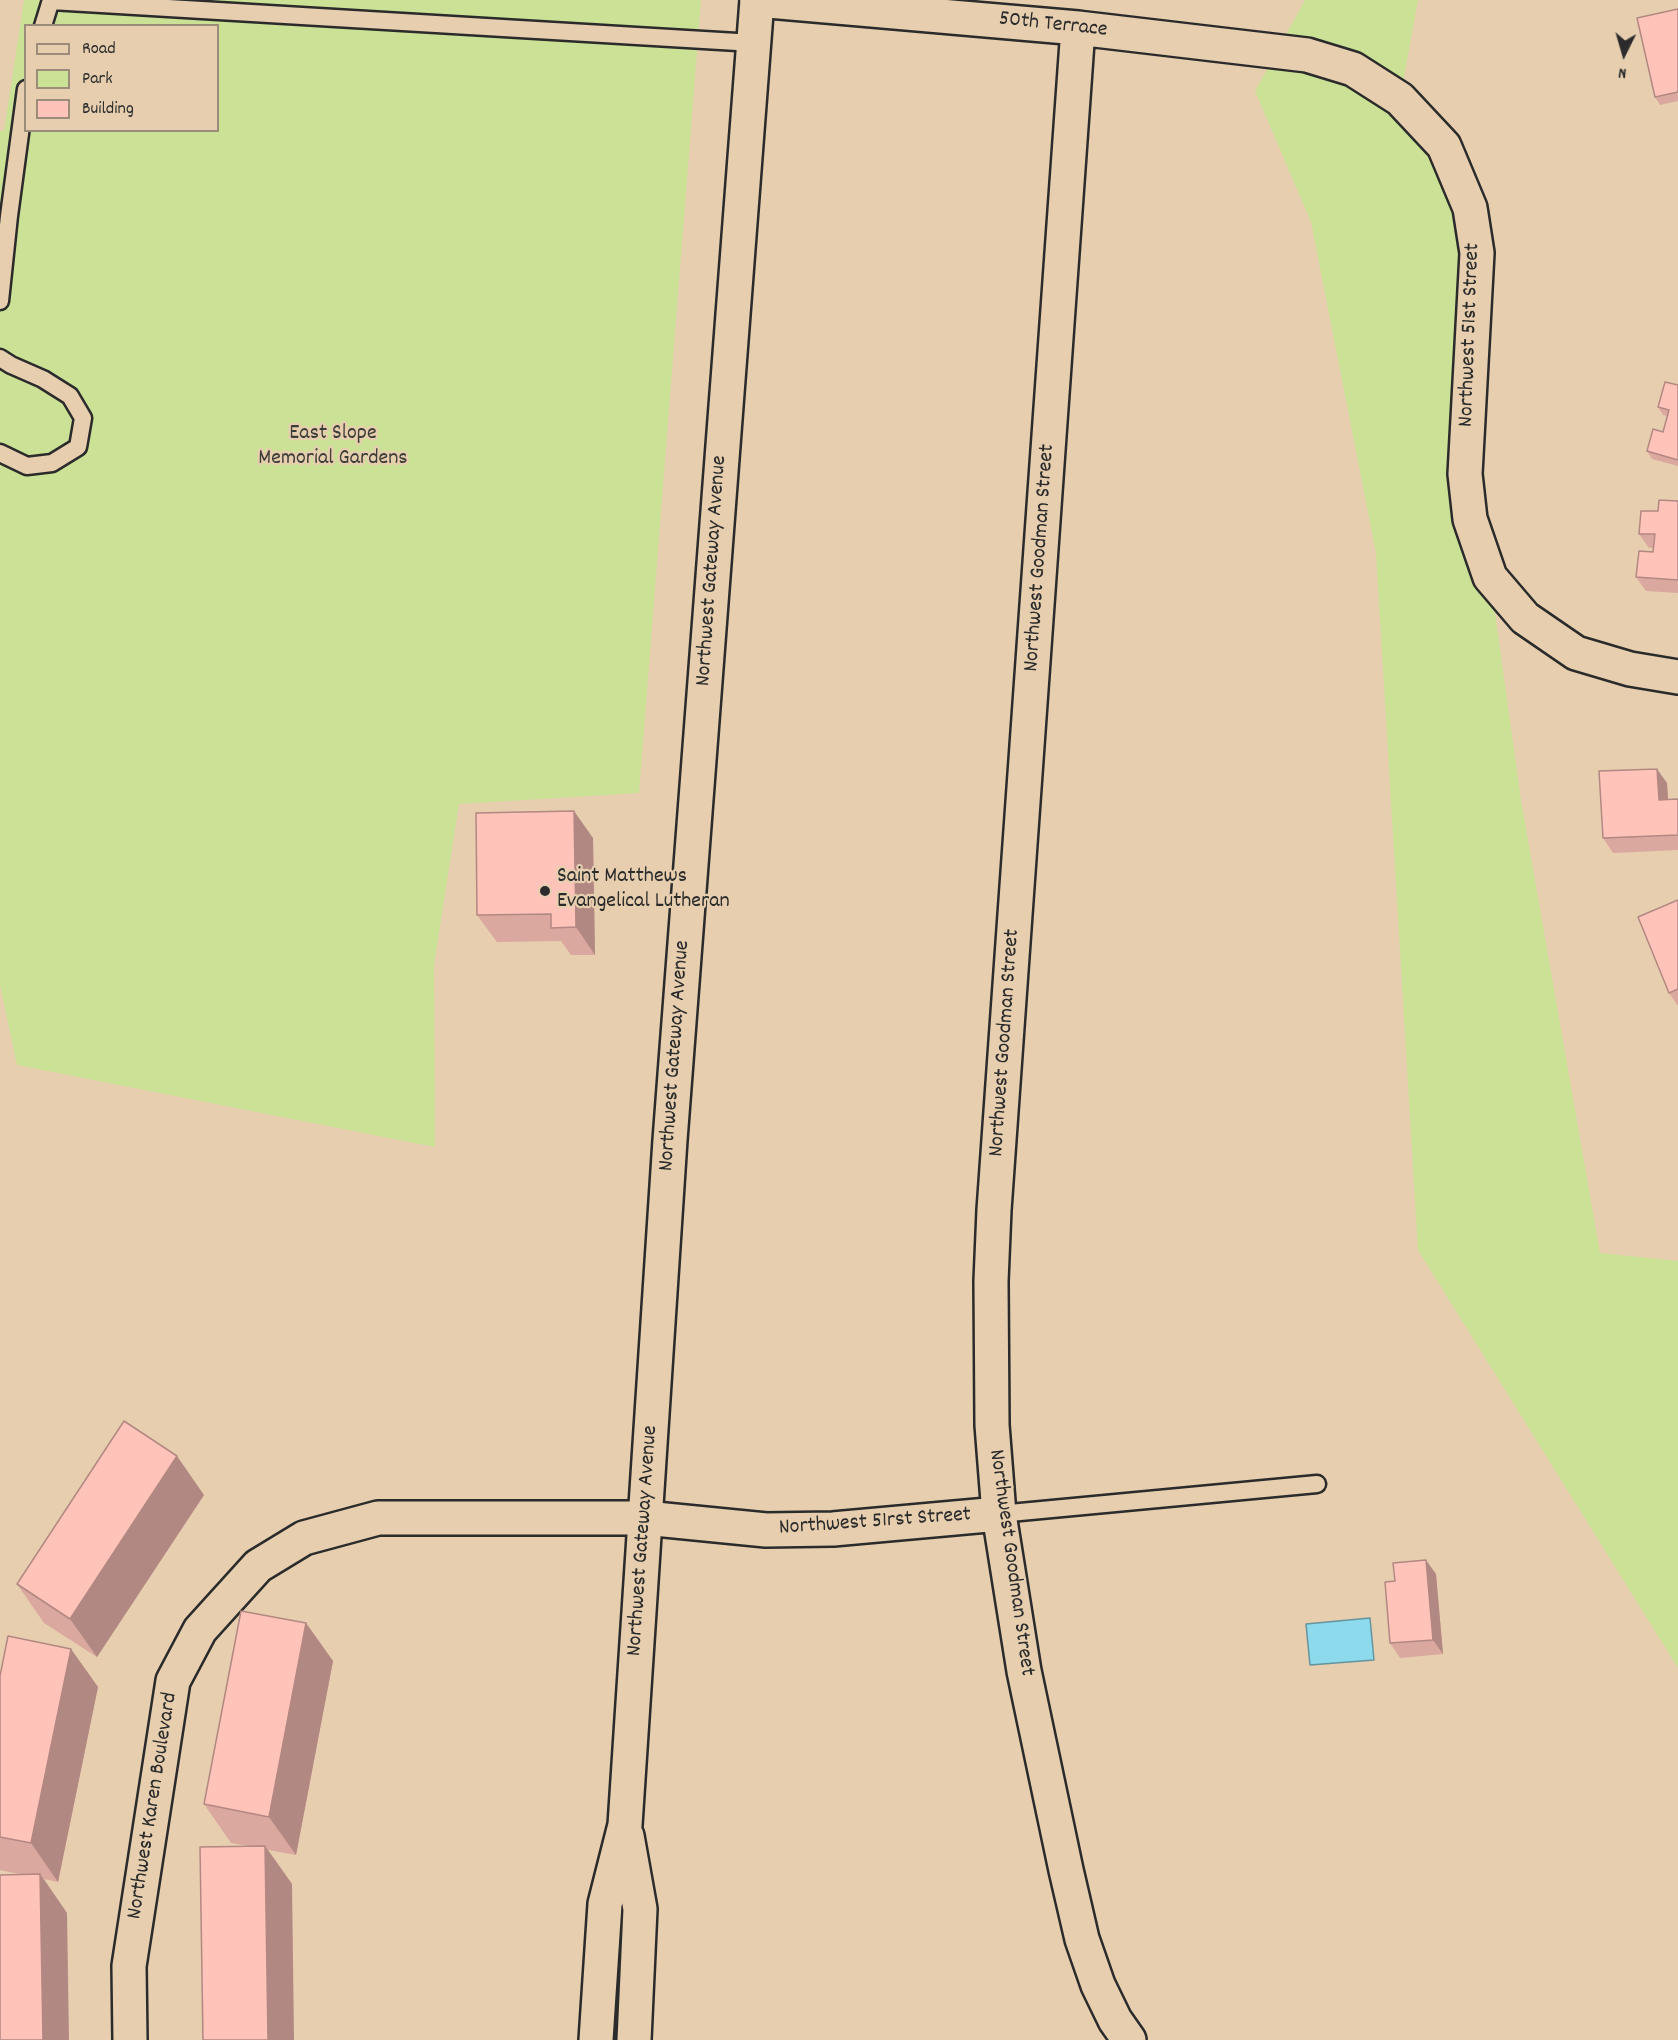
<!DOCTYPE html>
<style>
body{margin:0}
#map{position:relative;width:1678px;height:2040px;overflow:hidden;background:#e6ceaf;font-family:Dekko,sans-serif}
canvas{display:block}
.legend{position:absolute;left:24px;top:24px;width:195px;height:108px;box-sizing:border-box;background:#e6ceaf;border:2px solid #9b8d7a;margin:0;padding:8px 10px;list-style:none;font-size:18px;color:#2b2b2b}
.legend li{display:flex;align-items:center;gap:12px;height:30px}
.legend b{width:30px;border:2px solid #9b8d7a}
.north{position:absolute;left:1594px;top:24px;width:60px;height:60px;-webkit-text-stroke:4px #e6ceaf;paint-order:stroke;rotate:185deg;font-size:16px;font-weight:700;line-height:24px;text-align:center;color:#2b2b2b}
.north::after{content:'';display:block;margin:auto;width:21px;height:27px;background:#2b2b2b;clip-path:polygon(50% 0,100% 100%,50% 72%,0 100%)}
</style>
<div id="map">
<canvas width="1678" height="2040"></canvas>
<ul class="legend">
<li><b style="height:8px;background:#e6ceaf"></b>Road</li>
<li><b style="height:16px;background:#cbe196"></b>Park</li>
<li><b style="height:16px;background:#ffc3b9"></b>Building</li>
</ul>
<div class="north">N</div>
</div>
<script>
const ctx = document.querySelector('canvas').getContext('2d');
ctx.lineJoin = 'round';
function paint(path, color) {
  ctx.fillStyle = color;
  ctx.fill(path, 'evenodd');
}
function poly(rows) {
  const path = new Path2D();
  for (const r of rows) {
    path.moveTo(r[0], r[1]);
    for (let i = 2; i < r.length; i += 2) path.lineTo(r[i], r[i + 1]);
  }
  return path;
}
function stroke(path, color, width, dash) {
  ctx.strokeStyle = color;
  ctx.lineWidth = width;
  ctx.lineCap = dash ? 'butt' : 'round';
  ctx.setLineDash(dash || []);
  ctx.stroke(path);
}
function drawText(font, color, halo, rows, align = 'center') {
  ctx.font = font + ' Dekko,sans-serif';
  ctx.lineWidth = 4.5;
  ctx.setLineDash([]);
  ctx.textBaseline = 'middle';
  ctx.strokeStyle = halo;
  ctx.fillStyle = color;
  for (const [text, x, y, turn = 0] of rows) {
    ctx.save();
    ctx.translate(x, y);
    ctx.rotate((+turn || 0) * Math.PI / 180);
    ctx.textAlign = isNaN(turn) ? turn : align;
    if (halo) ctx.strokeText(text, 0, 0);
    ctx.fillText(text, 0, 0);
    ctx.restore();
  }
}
paint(poly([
 [24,0,701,0,639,793,459,804,434,965,435,1147,17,1065,0,985,0,131,4,131],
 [26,26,218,26,218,130,26,130],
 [1305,0,1418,0,1400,99,1444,146,1475,302,1490,577,1521,800,1600,1253,1678,1261,1678,1668,1418,1250,1376,553,1311,222,1255,91]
]), '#cbe196');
const water = poly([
 [1370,1618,1374,1660,1310,1665,1306,1624,1370,1618]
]);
paint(water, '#8cdaeb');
stroke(water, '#65949e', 1.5);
const service = poly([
 [51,1,754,43],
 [43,26,51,0],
 [0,301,9,216,26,89],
 [0,358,11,365,43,379,70,396,83,418,78,447,52,463,27,466,0,453],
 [999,1514,1317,1484]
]);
const minor = poly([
 [757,0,1078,28,1307,55,1353,69,1400,99,1444,146,1470,208,1477,253,1465,474,1470,519,1490,577,1525,618,1576,653,1630,669,1678,677],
 [1078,28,994,1210,991,1281,992,1425,999,1514,1024,1671,1066,1870,1082,1939,1098,1985,1115,2020,1129,2040],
 [130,2040,129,1966,173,1681,200,1630,258,1566,304,1538,378,1518,645,1518,766,1530,833,1529,999,1514]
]);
const secondary = poly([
 [627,1836,640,1909,634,2040],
 [596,2040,605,1904,625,1825,670,1140,757,0]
]);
stroke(service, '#2b2b2b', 21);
stroke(minor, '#2b2b2b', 38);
stroke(secondary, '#2b2b2b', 38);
stroke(service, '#e6ceaf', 16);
stroke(minor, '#e6ceaf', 33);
stroke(secondary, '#e6ceaf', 33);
paint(poly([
 [1678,9,1678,101,1660,105,1655,97],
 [1678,385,1678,466,1652,459,1647,451,1663,432,1667,416,1663,415,1658,407],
 [1678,501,1678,593,1646,591,1636,577,1653,552,1653,548,1649,548,1639,534,1658,511],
 [1667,783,1668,800,1678,799,1678,850,1613,853,1603,838],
 [593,838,595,955,571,955,561,941,497,942,477,915],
 [1678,900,1678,1006,1669,993],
 [204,1495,97,1657,44,1623,17,1584],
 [1436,1574,1443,1654,1400,1658,1390,1643,1395,1581],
 [306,1623,333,1661,296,1855,268,1850,292,1884,249,1846,231,1843,204,1804],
 [71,1649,98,1687,58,1882,44,1879,67,1913,23,1875,0,1870,0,1676]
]), '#dba89f');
paint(poly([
 [1657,769,1667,783,1669,815,1659,800],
 [574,811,593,838,595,955,576,927],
 [177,1456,204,1495,97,1657,70,1619],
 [1426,1560,1436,1574,1443,1654,1433,1640],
 [306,1623,333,1661,296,1855,269,1817],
 [71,1649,98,1687,58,1882,31,1843],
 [265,1846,292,1884,294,2040,268,2040],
 [40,1874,67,1913,69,2040,43,2040]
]), '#b28882');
const building = poly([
 [1678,9,1678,92,1655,97,1637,18,1678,9],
 [1665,382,1678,385,1678,460,1647,451,1653,429,1663,432,1669,410,1658,407,1665,382],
 [1659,500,1678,501,1678,580,1636,577,1639,551,1653,552,1655,534,1639,534,1641,511,1658,511,1659,500],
 [1657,769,1659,800,1678,799,1678,835,1603,838,1599,771,1657,769],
 [574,811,576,927,551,928,551,914,477,915,476,813,574,811],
 [1678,900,1678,989,1669,993,1638,917,1678,900],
 [124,1421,177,1456,70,1619,17,1584,124,1421],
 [1426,1560,1433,1640,1390,1643,1385,1582,1395,1581,1393,1563,1426,1560],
 [241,1611,306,1623,269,1817,204,1804,241,1611],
 [8,1636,71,1649,31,1843,0,1837,0,1676,8,1636],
 [265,1846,268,2040,203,2040,200,1847,265,1846],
 [40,1874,43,2040,0,2040,0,1875,40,1874]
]);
paint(building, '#ffc3b9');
stroke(building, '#b28882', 1.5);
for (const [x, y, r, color] of [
 [545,891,6,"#2b2b2b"]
]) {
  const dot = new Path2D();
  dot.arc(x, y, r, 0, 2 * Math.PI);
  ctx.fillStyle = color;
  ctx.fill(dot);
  stroke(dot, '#e6ceaf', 2);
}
drawText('22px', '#2b2b2b', '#e6ceaf', [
 ["50th Terrace",1053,26,6],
 ["Northwest 51st Street",1471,335,-88],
 ["Northwest Goodman Street",1041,558,-86],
 ["Northwest Gateway Avenue",713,571,-86],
 ["Northwest Goodman Street",1006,1043,-86],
 ["Northwest Gateway Avenue",676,1056,-86],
 ["Northwest 51rst Street",875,1523,-4],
 ["Northwest Gateway Avenue",644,1541,-86],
 ["Northwest Goodman Street",1010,1563,82],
 ["Northwest Karen Boulevard",154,1806,-81]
]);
drawText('22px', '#3b3d36', '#e6ceaf', [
 ["East Slope",333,435],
 ["Memorial Gardens",333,460]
]);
drawText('22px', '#2b2b2b', '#e6ceaf', [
 ["Saint Matthews",557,878],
 ["Evangelical Lutheran",557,903]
], 'left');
</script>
